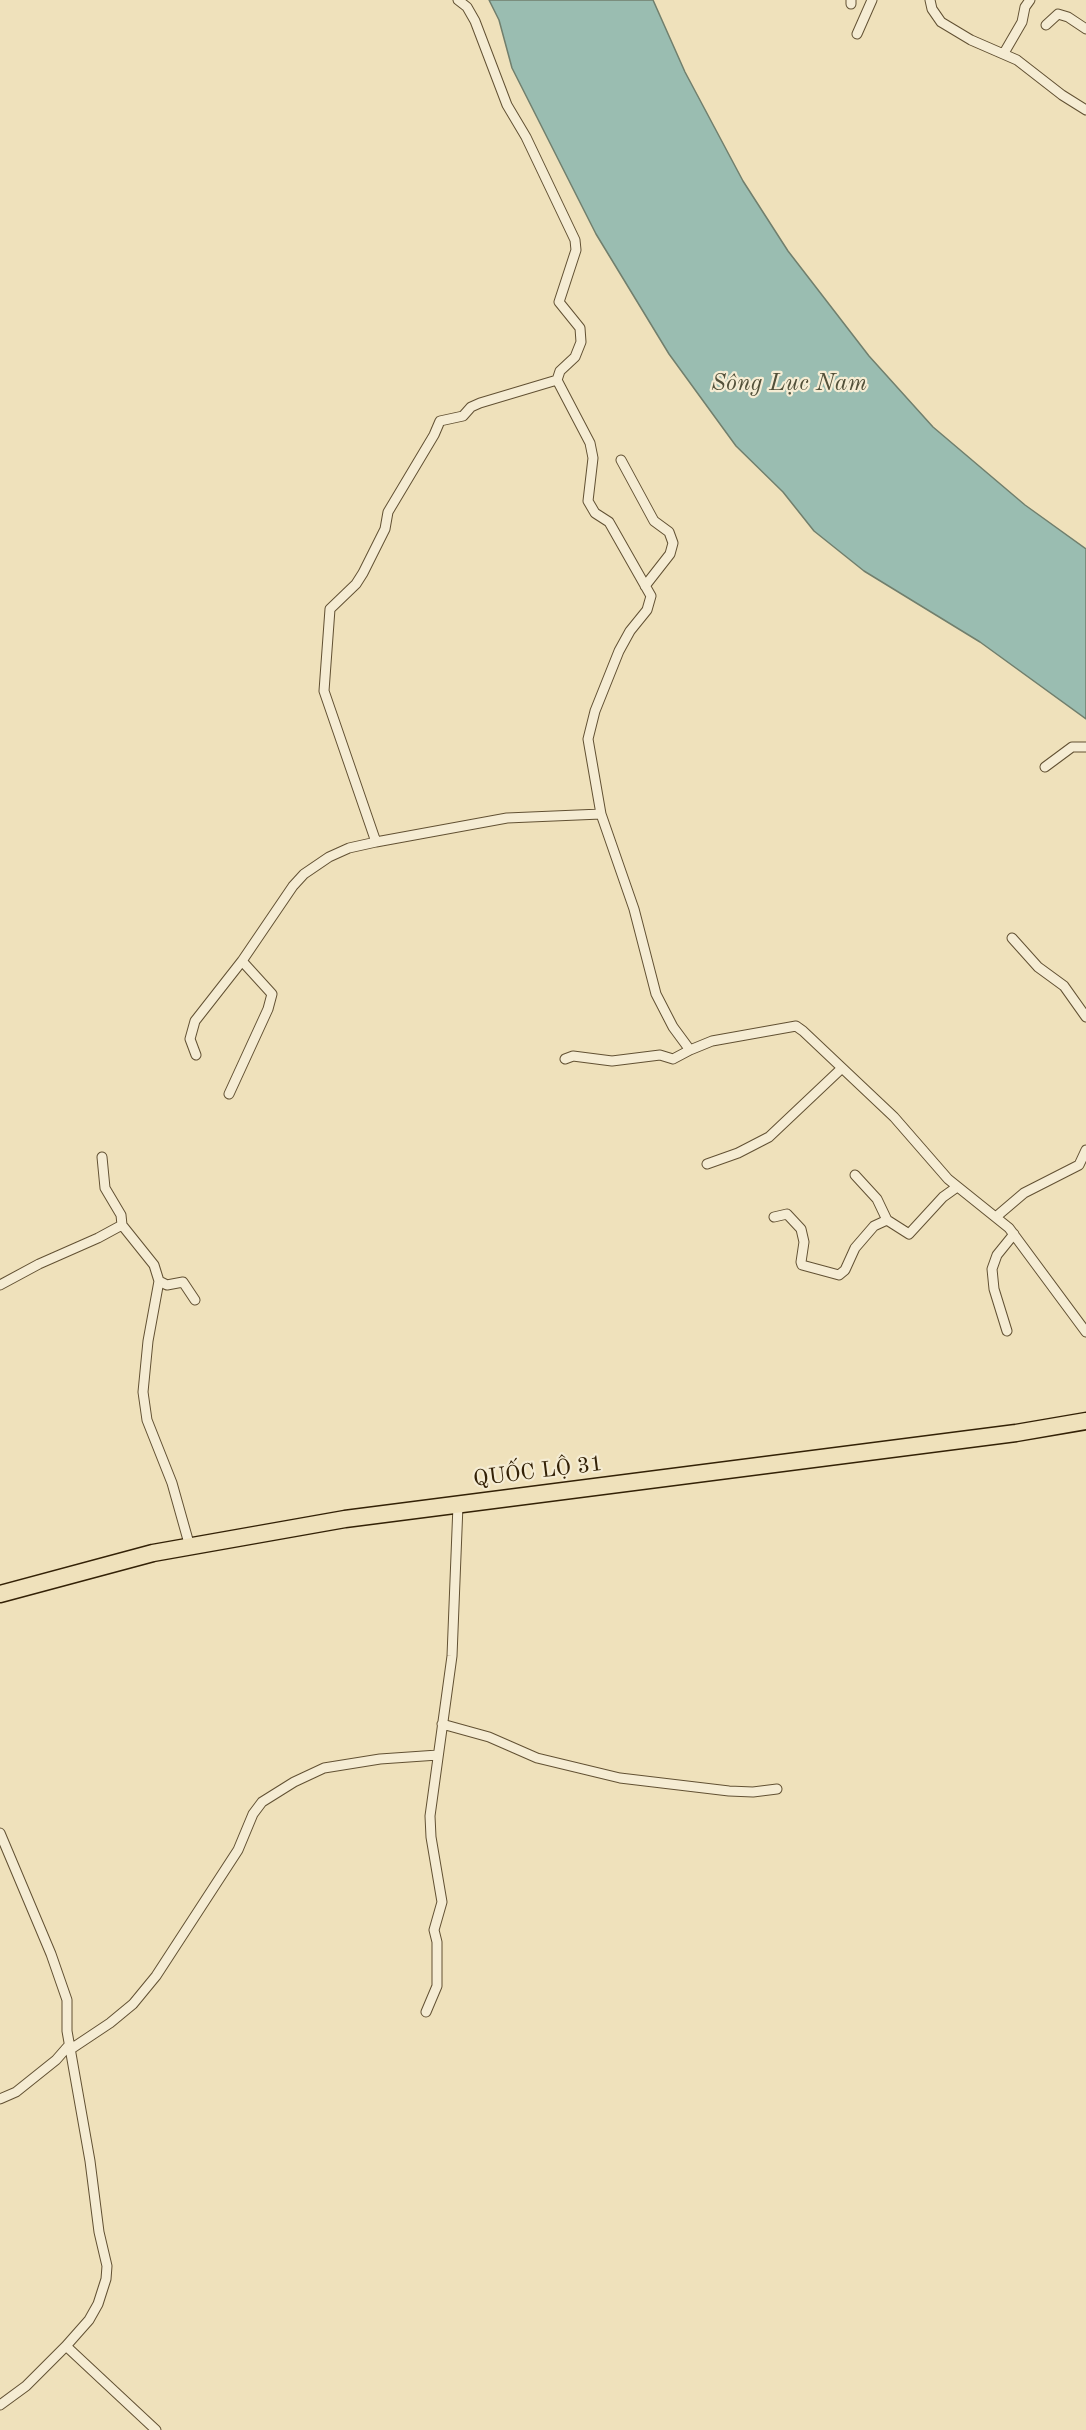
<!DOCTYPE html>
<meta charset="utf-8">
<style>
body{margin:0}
canvas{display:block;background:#efe1bb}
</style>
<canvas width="1086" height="2430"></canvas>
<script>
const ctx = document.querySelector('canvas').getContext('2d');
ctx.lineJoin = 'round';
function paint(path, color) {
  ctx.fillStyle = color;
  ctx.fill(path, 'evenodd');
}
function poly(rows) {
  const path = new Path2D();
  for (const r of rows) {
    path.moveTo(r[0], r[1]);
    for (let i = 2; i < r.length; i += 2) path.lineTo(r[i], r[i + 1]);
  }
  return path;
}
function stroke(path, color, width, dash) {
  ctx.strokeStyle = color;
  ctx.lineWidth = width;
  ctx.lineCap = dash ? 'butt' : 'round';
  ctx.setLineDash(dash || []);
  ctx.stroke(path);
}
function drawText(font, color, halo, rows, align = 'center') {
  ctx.font = font + ' "Old Standard TT",serif';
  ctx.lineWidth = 4.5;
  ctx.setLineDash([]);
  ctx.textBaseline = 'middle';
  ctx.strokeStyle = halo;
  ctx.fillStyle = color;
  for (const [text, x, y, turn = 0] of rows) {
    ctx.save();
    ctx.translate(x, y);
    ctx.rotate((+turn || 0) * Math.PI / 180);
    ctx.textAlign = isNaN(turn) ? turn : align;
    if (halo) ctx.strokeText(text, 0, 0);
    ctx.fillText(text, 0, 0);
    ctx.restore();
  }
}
const water = poly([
 [489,0,653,0,685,72,743,181,788,251,869,356,933,427,1025,505,1086,549,1086,719,980,642,864,571,814,531,783,492,736,446,669,354,596,234,512,68,499,20,489,0]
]);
paint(water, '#9abdb1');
stroke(water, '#717f6d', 1.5);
const street = poly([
 [458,0,467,7,475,21,507,105,526,137,575,240,576,250,559,302,580,328,581,342,575,357,560,371,557,380,590,443,593,458,588,501,595,513,609,522,651,596,647,610,630,631,619,651,595,711,588,739,601,814,634,909,656,994,673,1027,690,1050,712,1041,796,1026,803,1031,894,1117,948,1179,1009,1228,1086,1332],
 [851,0,851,4],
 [930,0,932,9,941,22,971,40,1017,60,1062,95,1086,110],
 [1046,25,1058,14,1068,17,1086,29],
 [857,34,872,0],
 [1004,53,1022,22,1025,7,1030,0],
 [621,460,654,521,669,532,673,543,670,554,645,586],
 [1045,767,1072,747,1086,747],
 [376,842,324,691,330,609,356,584,363,573,385,529,388,512,434,435,440,421,463,416,471,407,480,403,557,380],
 [1012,938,1038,967,1064,986,1086,1017],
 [196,1055,190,1039,195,1021,242,961,293,886,304,874,329,857,349,848,376,842,507,818,601,814],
 [565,1059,573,1056,612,1061,660,1055,673,1059,690,1050],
 [229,1094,268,1009,272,994,242,961],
 [707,1164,738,1153,769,1137,842,1068],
 [855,1175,877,1199,887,1220,909,1234,943,1197,957,1187],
 [997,1216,1024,1193,1079,1165,1086,1150],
 [774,1217,787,1214,801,1229,804,1242,801,1262,802,1265,839,1275,845,1270,855,1248,874,1226,887,1220],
 [122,1225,154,1265,159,1281,167,1285,183,1282,195,1300],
 [159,1281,148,1341,143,1392,147,1420,172,1483,190,1547],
 [0,1285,39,1264,98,1238,122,1225,121,1215,105,1188,102,1157],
 [1007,1331,994,1289,992,1269,997,1255,1014,1234],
 [442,1724,489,1737,537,1758,620,1778,729,1791,753,1792,777,1789],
 [0,1833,51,1954,67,2000,67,2031,90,2161,99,2232,107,2266,106,2279,98,2304,89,2320,66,2346,156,2430],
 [426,2012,437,1986,437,1942,434,1930,442,1902,431,1837,430,1816,452,1656,458,1505],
 [71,2049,110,2023,133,2004,156,1976,238,1850,253,1814,262,1802,294,1782,324,1768,380,1759,438,1755],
 [0,2099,16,2092,56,2060,70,2044],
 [0,2405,26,2386,66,2346]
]);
const highway = poly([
 [0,1594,153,1553,345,1519,1016,1433,1086,1421]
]);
stroke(street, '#625133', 11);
stroke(highway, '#332106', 19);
stroke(street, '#f5ecd3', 9);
stroke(highway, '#efe1bb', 16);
drawText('22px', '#332106', '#f5ecd3', [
 ["QUỐC LỘ 31",538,1472,-7]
]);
drawText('italic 24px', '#525039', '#f5ecd3', [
 ["Sông Lục Nam",789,384]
]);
</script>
